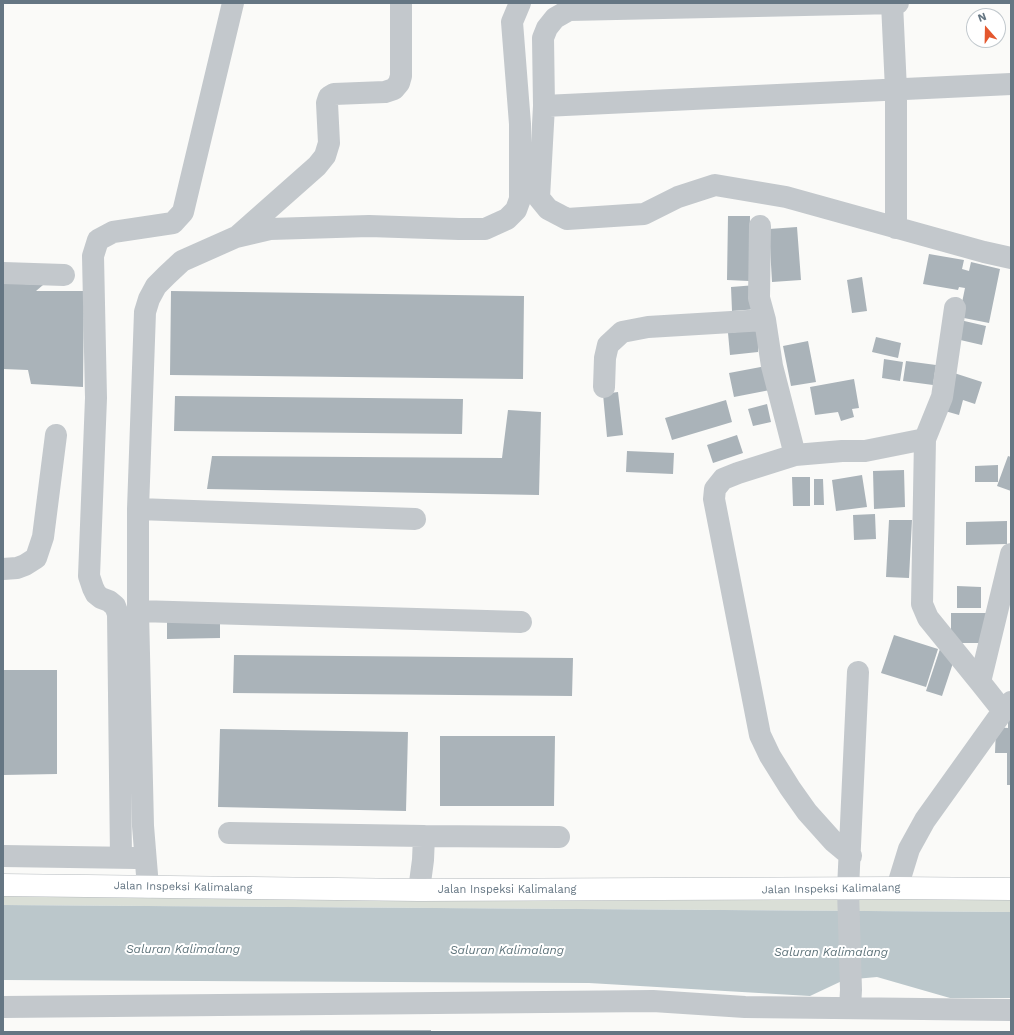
<!DOCTYPE html>
<style>
body{margin:0}
#map{position:relative;width:1014px;height:1035px;overflow:hidden;background:#fafaf8;font-family:"Work Sans",sans-serif}
canvas{display:block}
.frame{position:absolute;inset:0;border:4px solid #657683;pointer-events:none}
.north{position:absolute;left:966px;top:8px;width:40px;height:40px;box-sizing:border-box;background:#fff;border:1px solid #c1c8cd;border-radius:50%;rotate:340deg;font-size:11px;font-weight:700;line-height:16px;text-align:center;color:#657683}
.north::after{content:'';display:block;margin:auto;width:14px;height:18px;background:#e4572e;clip-path:polygon(50% 0,100% 100%,50% 72%,0 100%)}
</style>
<div id="map">
<canvas width="1014" height="1035"></canvas>
<div class="frame"></div>
<div class="north">N</div>
</div>
<script>
const ctx = document.querySelector('canvas').getContext('2d');
ctx.lineJoin = 'round';
function paint(path, color) {
  ctx.fillStyle = color;
  ctx.fill(path, 'evenodd');
}
function poly(rows) {
  const path = new Path2D();
  for (const r of rows) {
    path.moveTo(r[0], r[1]);
    for (let i = 2; i < r.length; i += 2) path.lineTo(r[i], r[i + 1]);
  }
  return path;
}
function stroke(path, color, width, dash) {
  ctx.strokeStyle = color;
  ctx.lineWidth = width;
  ctx.lineCap = dash ? 'butt' : 'round';
  ctx.setLineDash(dash || []);
  ctx.stroke(path);
}
function drawText(font, color, halo, rows, align = 'center') {
  ctx.font = font + ' "Work Sans",sans-serif';
  ctx.lineWidth = 4;
  ctx.setLineDash([]);
  ctx.textBaseline = 'middle';
  ctx.strokeStyle = halo;
  ctx.fillStyle = color;
  for (const [text, x, y, turn = 0] of rows) {
    ctx.save();
    ctx.translate(x, y);
    ctx.rotate((+turn || 0) * Math.PI / 180);
    ctx.textAlign = isNaN(turn) ? turn : align;
    if (halo) ctx.strokeText(text, 0, 0);
    ctx.fillText(text, 0, 0);
    ctx.restore();
  }
}
paint(poly([
 [3,885,1011,889,1011,912,3,905]
]), '#dadfd7');
paint(poly([
 [3,905,1011,912,1011,998,950,998,877,977,844,980,810,996,589,983,3,980]
]), '#bbc7cb');
paint(poly([
 [728,216,750,216,749,281,727,280],
 [797,227,801,280,772,282,769,229],
 [929,254,964,260,962,269,969,271,971,262,1000,269,989,323,959,317,965,288,959,287,958,290,923,284],
 [862,277,867,311,852,313,847,280],
 [3,283,43,285,36,291,84,291,83,387,31,384,28,370,3,369],
 [756,285,758,309,732,311,731,287],
 [171,291,524,296,523,379,170,375],
 [960,320,986,326,982,345,956,339],
 [756,330,759,335,758,352,730,355,728,333],
 [876,337,901,343,898,358,872,352],
 [808,341,816,382,791,386,783,346],
 [884,359,903,362,900,381,882,378],
 [906,361,936,365,933,385,903,381],
 [766,366,770,390,734,397,729,373],
 [951,372,982,382,975,404,963,400,959,415,945,411],
 [854,379,859,408,852,409,854,417,841,421,838,412,815,415,810,387],
 [618,392,623,435,607,437,603,394],
 [175,396,463,399,462,434,174,431],
 [726,400,732,422,672,440,665,418],
 [767,404,771,422,753,426,748,409],
 [508,410,541,412,539,495,207,489,212,456,502,458],
 [737,435,743,453,713,463,707,445],
 [627,451,674,453,673,474,626,472],
 [1008,456,1011,457,1011,491,997,486],
 [998,465,998,482,975,482,975,466],
 [904,470,905,507,874,509,873,471],
 [862,475,867,507,836,511,832,480],
 [792,477,810,477,810,506,793,506],
 [814,479,823,479,824,505,814,505],
 [875,514,876,539,854,540,853,515],
 [889,520,912,520,909,578,886,577],
 [1007,521,1007,544,966,545,966,522],
 [957,586,981,587,981,608,957,608],
 [951,613,988,613,988,643,951,643],
 [220,617,220,638,167,639,167,618],
 [894,635,938,649,926,687,881,673],
 [940,649,956,654,942,696,926,691],
 [234,655,573,658,572,696,233,693],
 [3,670,57,670,57,774,3,775],
 [1008,718,1011,718,1011,785,1007,785,1007,753,995,753,996,727,1008,728],
 [220,729,408,732,406,811,218,807],
 [440,736,555,736,554,806,440,806],
 [300,1030,431,1030,431,1032,300,1032]
]), '#aab3b9');
const major = poly([
 [3,885,419,890,897,888,1011,889]
]);
stroke(major, '#b5babe', 23);
stroke(poly([
 [892,3,896,90,896,228],
 [898,3,569,10,555,18,547,28,543,38,544,106,539,198,548,209,567,219,644,214,678,197,715,185,786,197,984,252,1011,258],
 [544,106,1011,84],
 [760,226,759,298,765,320,772,366,795,455],
 [239,235,317,166,325,156,329,143,327,103,329,97,334,94,385,92,394,89,399,83,401,76,401,3],
 [3,273,64,275],
 [955,308,942,397,925,439,922,604,928,618,980,682,1003,711],
 [604,387,605,358,608,345,622,332,648,327,765,320],
 [138,509,415,519],
 [3,569,17,568,25,565,36,558,43,537,56,435],
 [138,611,521,622],
 [980,682,1011,554],
 [229,833,424,836],
 [3,856,136,858],
 [851,856,833,841,807,812,790,788,770,756,760,735,714,499,715,489,723,479,738,473,795,455,842,451,865,451,925,439],
 [121,857,118,614,115,606,109,601,101,598,96,594,93,588,89,576,96,398,93,256,98,240,113,232,173,223,183,212,233,3],
 [148,887,143,826,138,611,138,509,145,312,149,299,156,286,167,275,182,261,236,237,270,229,369,226,459,229,485,229,507,219,516,210,520,199,520,124,512,22,520,3],
 [897,888,909,849,925,820,1003,711,1011,702],
 [419,890,423,860,424,836,559,837],
 [3,1007,653,1001,745,1007,1011,1010],
 [850,1008,851,990,848,889,858,672]
]), '#c3c8cc', 22);
stroke(major, '#fff', 22);
drawText('11px', '#657683', '#fff', [
 ["Jalan Inspeksi Kalimalang",183,887,1],
 ["Jalan Inspeksi Kalimalang",831,889,-1],
 ["Jalan Inspeksi Kalimalang",507,890]
]);
drawText('italic 12px', '#60757c', '#fff', [
 ["Saluran Kalimalang",183,949],
 ["Saluran Kalimalang",507,950],
 ["Saluran Kalimalang",831,952]
]);
</script>
